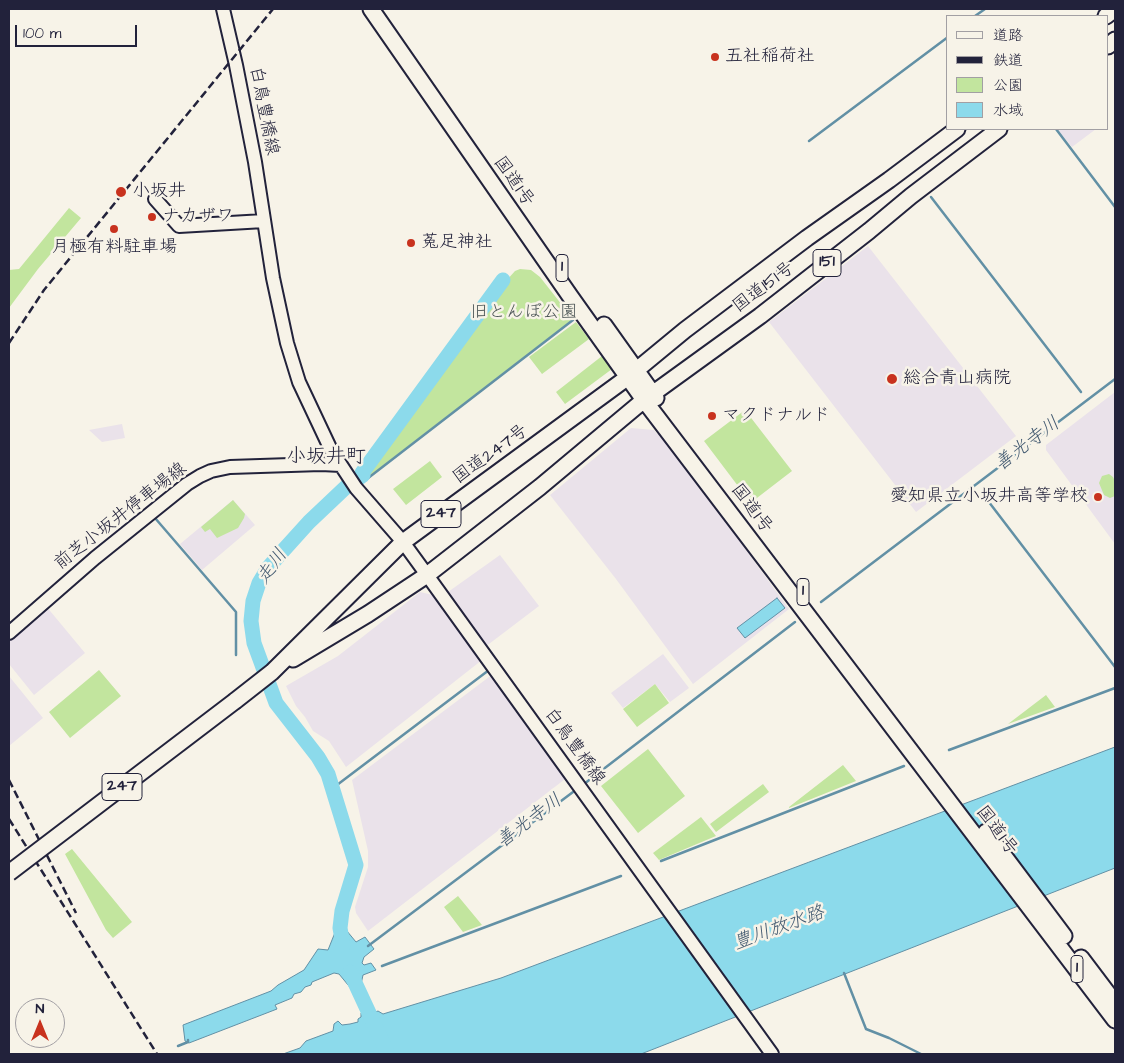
<!DOCTYPE html>
<meta charset="utf-8">
<style>
body{margin:0}
#map{position:relative;width:1124px;height:1063px;overflow:hidden;background:#f7f3e8;font-family:"Architects Daughter","Klee One",sans-serif}
canvas{display:block}
.frame{position:absolute;inset:0;border:10px solid #22223b;pointer-events:none}
.legend{position:absolute;left:946px;top:15px;width:162px;height:115px;box-sizing:border-box;background:#f7f3e8;border:1px solid #a29fa3;margin:0;padding:6px 9px;list-style:none;font-size:15px;color:#22223b}
.legend li{display:flex;align-items:center;gap:10px;height:25px}
.legend b{width:25px;border:1px solid #a29fa3}
.north{position:absolute;left:15px;top:998px;width:50px;height:50px;box-sizing:border-box;background:#f7f3e8;border:1px solid #a29fa3;border-radius:50%;rotate:0deg;font-size:14px;font-weight:700;line-height:20px;text-align:center;color:#22223b}
.north::after{content:'';display:block;margin:auto;width:18px;height:22px;background:#c8321e;clip-path:polygon(50% 0,100% 100%,50% 72%,0 100%)}
.scale{position:absolute;left:15px;top:25px;width:122px;height:22px;box-sizing:border-box;border:2px solid #22223b;border-top:0;padding-left:6px;font-size:15px;line-height:18px;white-space:nowrap;color:#22223b;-webkit-text-stroke:4px #f7f3e8;paint-order:stroke}
</style>
<div id="map">
<canvas width="1124" height="1063"></canvas>
<div class="frame"></div>
<ul class="legend">
<li><b style="height:6px;background:#f7f3e8"></b>道路</li>
<li><b style="height:6px;background:#22223b"></b>鉄道</li>
<li><b style="height:14px;background:#c2e59e"></b>公園</li>
<li><b style="height:14px;background:#8cdaeb"></b>水域</li>
</ul>
<div class="north">N</div>
<div class="scale">100 m</div>
</div>
<script>
const ctx = document.querySelector('canvas').getContext('2d');
ctx.lineJoin = 'round';
function paint(path, color) {
  ctx.fillStyle = color;
  ctx.fill(path, 'evenodd');
}
function poly(rows) {
  const path = new Path2D();
  for (const r of rows) {
    path.moveTo(r[0], r[1]);
    for (let i = 2; i < r.length; i += 2) path.lineTo(r[i], r[i + 1]);
  }
  return path;
}
function stroke(path, color, width, dash) {
  ctx.strokeStyle = color;
  ctx.lineWidth = width;
  ctx.lineCap = dash ? 'butt' : 'round';
  ctx.setLineDash(dash || []);
  ctx.stroke(path);
}
function drawText(font, color, halo, rows, align = 'center') {
  ctx.font = font + ' "Architects Daughter","Klee One",sans-serif';
  ctx.lineWidth = 5;
  ctx.setLineDash([]);
  ctx.textBaseline = 'middle';
  ctx.strokeStyle = halo;
  ctx.fillStyle = color;
  for (const [text, x, y, turn = 0] of rows) {
    ctx.save();
    ctx.translate(x, y);
    ctx.rotate((+turn || 0) * Math.PI / 180);
    ctx.textAlign = isNaN(turn) ? turn : align;
    if (halo) ctx.strokeText(text, 0, 0);
    ctx.fillText(text, 0, 0);
    ctx.restore();
  }
}
paint(poly([
 [1057,129,1096,129,1072,147],
 [868,246,1016,436,916,512,769,322],
 [1115,392,1115,544,1046,450,1046,445],
 [122,424,125,438,102,442,89,430],
 [631,428,654,430,657,434,660,432,789,609,693,684,616,579,550,495],
 [233,500,255,525,202,570,180,544],
 [500,555,539,606,485,647,448,592],
 [420,592,433,595,482,660,346,767,329,741,313,731,305,717,296,706,286,686,338,656],
 [46,606,85,653,34,695,9,664,9,637],
 [663,654,689,688,670,702,655,684,623,708,611,693],
 [493,674,569,776,368,931,356,913,355,907,368,867,368,851,352,780],
 [9,676,43,718,9,746]
]), '#eae2ea');
paint(poly([
 [69,208,81,218,38,269,9,308,9,270,19,269],
 [520,269,531,270,540,277,573,319,363,481,361,478,364,475,363,473,506,281,515,271],
 [576,322,589,339,542,374,529,357],
 [602,356,612,369,565,404,556,392],
 [745,410,792,471,753,501,739,485,738,486,704,441],
 [430,461,442,477,406,505,393,489],
 [1109,474,1113,477,1115,481,1115,496,1110,498,1104,495,1099,483,1102,476],
 [233,500,245,514,244,518,238,528,217,538,210,529,205,532,201,527],
 [99,670,121,696,70,738,49,712],
 [655,684,669,703,637,727,623,709],
 [1046,695,1055,707,1008,724],
 [648,749,685,796,638,833,601,786],
 [843,765,856,781,789,808,789,807],
 [763,784,769,792,716,832,710,824],
 [701,817,716,836,659,860,653,853],
 [72,849,132,922,113,938,106,930,65,854],
 [458,896,482,925,463,932,444,907]
]), '#c2e59e');
const water = poly([
 [777,598,785,608,745,638,737,628,777,598],
 [1115,747,1115,868,641,1054,283,1054,300,1048,306,1041,333,1031,334,1024,338,1021,342,1025,350,1024,358,1022,358,1019,361,1017,361,1013,370,1010,373,1013,378,1011,383,1014,501,978,1115,747],
 [338,925,342,925,356,942,365,937,374,949,364,957,362,963,364,965,371,963,376,970,363,975,360,989,353,991,339,974,334,973,312,982,311,985,305,987,301,992,294,994,292,998,275,1005,277,1009,189,1043,185,1041,183,1025,271,991,278,985,304,970,318,949,328,950,338,925]
]);
paint(water, '#8cdaeb');
stroke(water, '#6290a5', 1);
stroke(poly([
 [975,16,985,9],
 [1056,129,1115,207],
 [809,141,948,37],
 [931,197,1081,392],
 [357,484,363,482,573,320],
 [982,493,1115,667],
 [155,518,236,612,236,655],
 [821,602,1115,379],
 [949,750,1115,688],
 [584,784,795,622],
 [333,788,489,670],
 [661,861,904,766],
 [368,946,577,789],
 [382,966,621,876],
 [844,973,866,1029,889,1038,921,1054],
 [178,1046,188,1042,188,1040]
]), '#6290a5', 2.5);
stroke(poly([
 [343,945,340,928,342,911,356,865,328,774,318,757,276,703,254,643,251,621,253,601,259,583,268,568,281,553,309,522,346,487,363,475,362,473,503,280],
 [350,972,388,1054]
]), '#8cdaeb', 15);
const secondary = poly([
 [223,9,236,65,255,162,273,278,287,343,299,382,331,450,356,488,403,542,427,575,772,1054],
 [155,199,179,226,264,221],
 [9,633,95,558,187,484,200,476,211,471,230,467,321,464,341,465]
]);
const highway = poly([
 [371,9,570,296,644,400,1115,1020],
 [1106,16,1115,9],
 [1108,46,1115,40],
 [604,325,656,398],
 [293,659,368,614,427,575,540,487,644,400,760,316,869,231,911,196,999,129],
 [235,701,272,672,403,542,628,377,685,330,807,238,889,180,957,129],
 [986,832,1064,936],
 [1081,958,1115,1003]
]);
stroke(secondary, '#22223b', 16);
stroke(highway, '#22223b', 19);
stroke(secondary, '#f7f3e8', 12);
stroke(highway, '#f7f3e8', 15);
stroke(poly([
 [9,343,44,290,273,9],
 [9,780,76,913],
 [9,819,157,1054],
 [9,1053,9,1054]
]), '#22223b', 2.5, [8, 4]);
const highwayBridge = poly([
 [9,873,235,701]
]);
stroke(highwayBridge, '#22223b', 19, []);
stroke(highwayBridge, '#f7f3e8', 15);
for (const [x, y, r, color] of [
 [715,57,5,"#c8321e"],
 [121,192,6,"#c8321e"],
 [152,217,5,"#c8321e"],
 [114,229,5,"#c8321e"],
 [411,243,5,"#c8321e"],
 [892,379,6,"#c8321e"],
 [712,416,5,"#c8321e"],
 [1098,497,5,"#c8321e"]
]) {
  const dot = new Path2D();
  dot.arc(x, y, r, 0, 2 * Math.PI);
  ctx.fillStyle = color;
  ctx.fill(dot);
  stroke(dot, '#f7f3e8', 2);
}
for (const [x, y, w] of [
 [827,263,28],
 [562,268,12],
 [441,514,40],
 [803,592,12],
 [122,787,40],
 [1077,969,12]
]) {
  const box = new Path2D();
  box.roundRect(x - w / 2, y - 13.5, w, 27, 4);
  ctx.fillStyle = '#f7f3e8';
  ctx.fill(box);
  stroke(box, '#22223b', 1);
}
drawText('bold 16px', '#22223b', null, [
 ["151",827,263],
 ["1",562,268],
 ["247",441,514],
 ["1",803,592],
 ["247",122,787],
 ["1",1077,969]
]);
drawText('18px', '#22223b', '#f7f3e8', [
 ["五社稲荷社",725,57],
 ["小坂井",132,192],
 ["ナカザワ",162,217],
 ["菟足神社",421,243],
 ["月極有料駐車場",114,248,"center"],
 ["総合青山病院",903,379],
 ["マクドナルド",722,416],
 ["愛知県立小坂井高等学校",1088,497,"right"]
], 'left');
drawText('18px', '#22223b', '#f7f3e8', [
 ["白鳥豊橋線",263,111,79],
 ["国道1号",513,182,55],
 ["国道151号",764,288,-37],
 ["国道247号",491,455,-36],
 ["国道1号",751,509,53],
 ["前芝小坂井停車場線",121,517,-38],
 ["白鳥豊橋線",574,747,54],
 ["国道1号",996,831,53]
]);
drawText('18px', '#4a5354', '#f7f3e8', [
 ["旧とんぼ公園",524,313]
]);
drawText('italic 19px', '#425970', '#f7f3e8', [
 ["善光寺川",1028,445,-37],
 ["走川",273,567,-55],
 ["善光寺川",530,822,-37],
 ["豊川放水路",779,929,-20]
]);
drawText('20px', '#22223b', '#f7f3e8', [
 ["小坂井町",326,458]
]);
</script>
